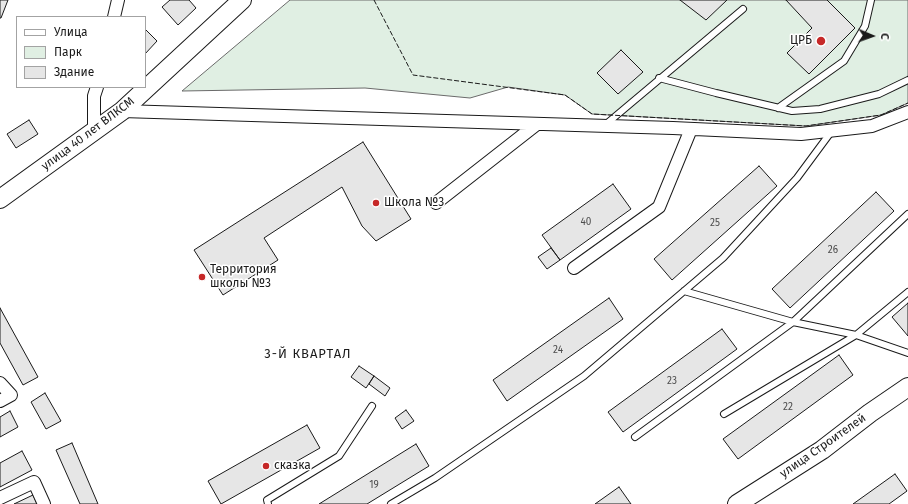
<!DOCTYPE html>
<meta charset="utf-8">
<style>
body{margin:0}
#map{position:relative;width:908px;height:504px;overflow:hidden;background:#fff;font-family:"Fira Sans",sans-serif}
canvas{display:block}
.legend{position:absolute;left:16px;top:16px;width:130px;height:72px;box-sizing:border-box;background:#fff;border:1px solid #a3a3a3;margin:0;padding:5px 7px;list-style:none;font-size:12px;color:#1a1a1a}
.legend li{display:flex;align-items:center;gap:8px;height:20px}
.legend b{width:20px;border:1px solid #a3a3a3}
.north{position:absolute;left:852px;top:16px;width:40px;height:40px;-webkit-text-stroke:3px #fff;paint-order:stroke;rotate:92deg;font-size:11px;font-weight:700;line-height:16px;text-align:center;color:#1a1a1a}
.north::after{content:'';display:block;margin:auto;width:14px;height:18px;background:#1a1a1a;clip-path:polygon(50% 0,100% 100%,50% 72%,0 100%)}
</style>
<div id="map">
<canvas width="908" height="504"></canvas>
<ul class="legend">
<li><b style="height:5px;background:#fff"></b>Улица</li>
<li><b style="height:11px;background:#e0efe3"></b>Парк</li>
<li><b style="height:11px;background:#e6e6e6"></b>Здание</li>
</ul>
<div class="north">С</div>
</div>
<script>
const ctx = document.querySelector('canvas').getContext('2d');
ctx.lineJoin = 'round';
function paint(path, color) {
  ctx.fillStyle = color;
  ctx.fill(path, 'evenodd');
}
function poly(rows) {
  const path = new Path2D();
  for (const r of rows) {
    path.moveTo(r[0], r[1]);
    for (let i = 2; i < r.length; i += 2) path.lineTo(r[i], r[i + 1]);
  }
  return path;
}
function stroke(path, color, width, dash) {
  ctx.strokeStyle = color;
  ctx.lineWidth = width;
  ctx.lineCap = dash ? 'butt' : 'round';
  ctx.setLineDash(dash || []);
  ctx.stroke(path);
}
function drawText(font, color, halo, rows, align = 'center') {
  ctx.font = font + ' "Fira Sans",sans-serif';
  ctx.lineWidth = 3;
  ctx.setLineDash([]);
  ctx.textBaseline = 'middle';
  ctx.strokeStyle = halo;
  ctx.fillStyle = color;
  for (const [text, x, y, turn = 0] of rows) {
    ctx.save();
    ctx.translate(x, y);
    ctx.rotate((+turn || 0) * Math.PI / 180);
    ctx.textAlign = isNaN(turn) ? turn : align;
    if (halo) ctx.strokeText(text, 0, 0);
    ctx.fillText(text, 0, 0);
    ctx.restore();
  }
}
const green = poly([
 [290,0,908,0,908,103,881,115,806,126,592,114,565,95,508,87,470,98,365,88,182,91,290,0]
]);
paint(green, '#e0efe3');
stroke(green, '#6a6a6a', 1);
const building = poly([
 [0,0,8,0,1,18,0,18,0,0],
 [170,0,189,0,196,8,178,25,162,7,170,0],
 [680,0,727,0,706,20,680,0],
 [786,0,827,0,855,28,809,74,787,53,812,28,786,0],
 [145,29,157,41,145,54,145,29],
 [621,50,643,72,618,94,597,73,621,50],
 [29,120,38,134,16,148,7,134,29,120],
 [363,142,411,219,376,241,362,226,342,187,264,238,278,260,223,295,194,250,363,142],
 [759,166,777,186,672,280,654,259,759,166],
 [613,184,631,209,560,260,542,235,613,184],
 [876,192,894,211,790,308,772,289,876,192],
 [551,248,560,260,547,269,538,257,551,248],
 [609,298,623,319,507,401,493,380,609,298],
 [908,303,908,336,892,317,908,303],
 [0,308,38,377,23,385,0,343,0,308],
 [722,329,737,349,623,432,608,412,722,329],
 [839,355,853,375,738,459,723,439,839,355],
 [359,366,374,376,366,388,351,377,359,366],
 [374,376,390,388,385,396,369,384,374,376],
 [45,393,61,421,46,429,31,402,45,393],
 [406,410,414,421,402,429,395,418,406,410],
 [10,411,18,427,0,437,0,417,10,411],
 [307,425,320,448,221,504,208,481,307,425],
 [72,443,98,504,80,504,56,450,72,443],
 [416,444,429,466,367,504,319,504,416,444],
 [22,451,32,470,0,487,0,463,22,451],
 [895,474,907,491,889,504,853,504,895,474],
 [619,487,631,504,595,504,619,487],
 [33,495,37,504,14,504,33,495]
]);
paint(building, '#e6e6e6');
stroke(building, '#1a1a1a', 1);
const lane = poly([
 [659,78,716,93,792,111,820,109,879,94,908,80],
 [778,108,844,61,865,26,871,0],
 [605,125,743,9],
 [684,291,793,322,856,335,908,353],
 [724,414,856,335,908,292],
 [635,437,793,322,908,214],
 [268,504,267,500,339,456,372,406],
 [391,504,435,478,584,376,723,258,797,178,831,132]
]);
const street = poly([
 [114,17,118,0],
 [122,111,673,128,801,134,872,126,908,112],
 [94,131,94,96,97,87],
 [436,203,537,124],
 [574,268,659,207,691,129],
 [0,383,11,395,0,401],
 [0,498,34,482,44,504]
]);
const secondary = poly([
 [0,199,122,111,242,0],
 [737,504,822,450,870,413,908,387]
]);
stroke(lane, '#1a1a1a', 8);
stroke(street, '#1a1a1a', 14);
stroke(secondary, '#1a1a1a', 20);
stroke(lane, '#fff', 6);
stroke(street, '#fff', 12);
stroke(secondary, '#fff', 18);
stroke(poly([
 [374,0,413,75,565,95,592,114,806,126,881,115,908,103]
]), '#1a1a1a', 1, [5, 2]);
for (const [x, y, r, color] of [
 [821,41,5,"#c62828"],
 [376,203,4,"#c62828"],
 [202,277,4,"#c62828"],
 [266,466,4,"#c62828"]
]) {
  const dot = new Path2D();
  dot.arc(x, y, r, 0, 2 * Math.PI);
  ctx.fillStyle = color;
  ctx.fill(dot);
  stroke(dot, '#fff', 1.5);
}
drawText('10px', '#4d4d4d', null, [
 ["40",586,222],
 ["25",715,223],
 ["26",833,250],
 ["24",558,350],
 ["23",672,381],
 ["22",788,407],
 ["19",374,485]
]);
drawText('12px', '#1a1a1a', '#fff', [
 ["ЦРБ",812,41,"right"],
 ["Школа №3",384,203],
 ["Территория",210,270],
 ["школы №3",210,284],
 ["сказка",274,466]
], 'left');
drawText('12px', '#1a1a1a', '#fff', [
 ["улица 40 лет ВЛКСМ",88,134,-37],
 ["улица Строителей",823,446,-35]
]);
ctx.letterSpacing = '1px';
drawText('13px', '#1a1a1a', '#fff', [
 ["3-Й КВАРТАЛ",308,354]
]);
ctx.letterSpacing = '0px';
</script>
